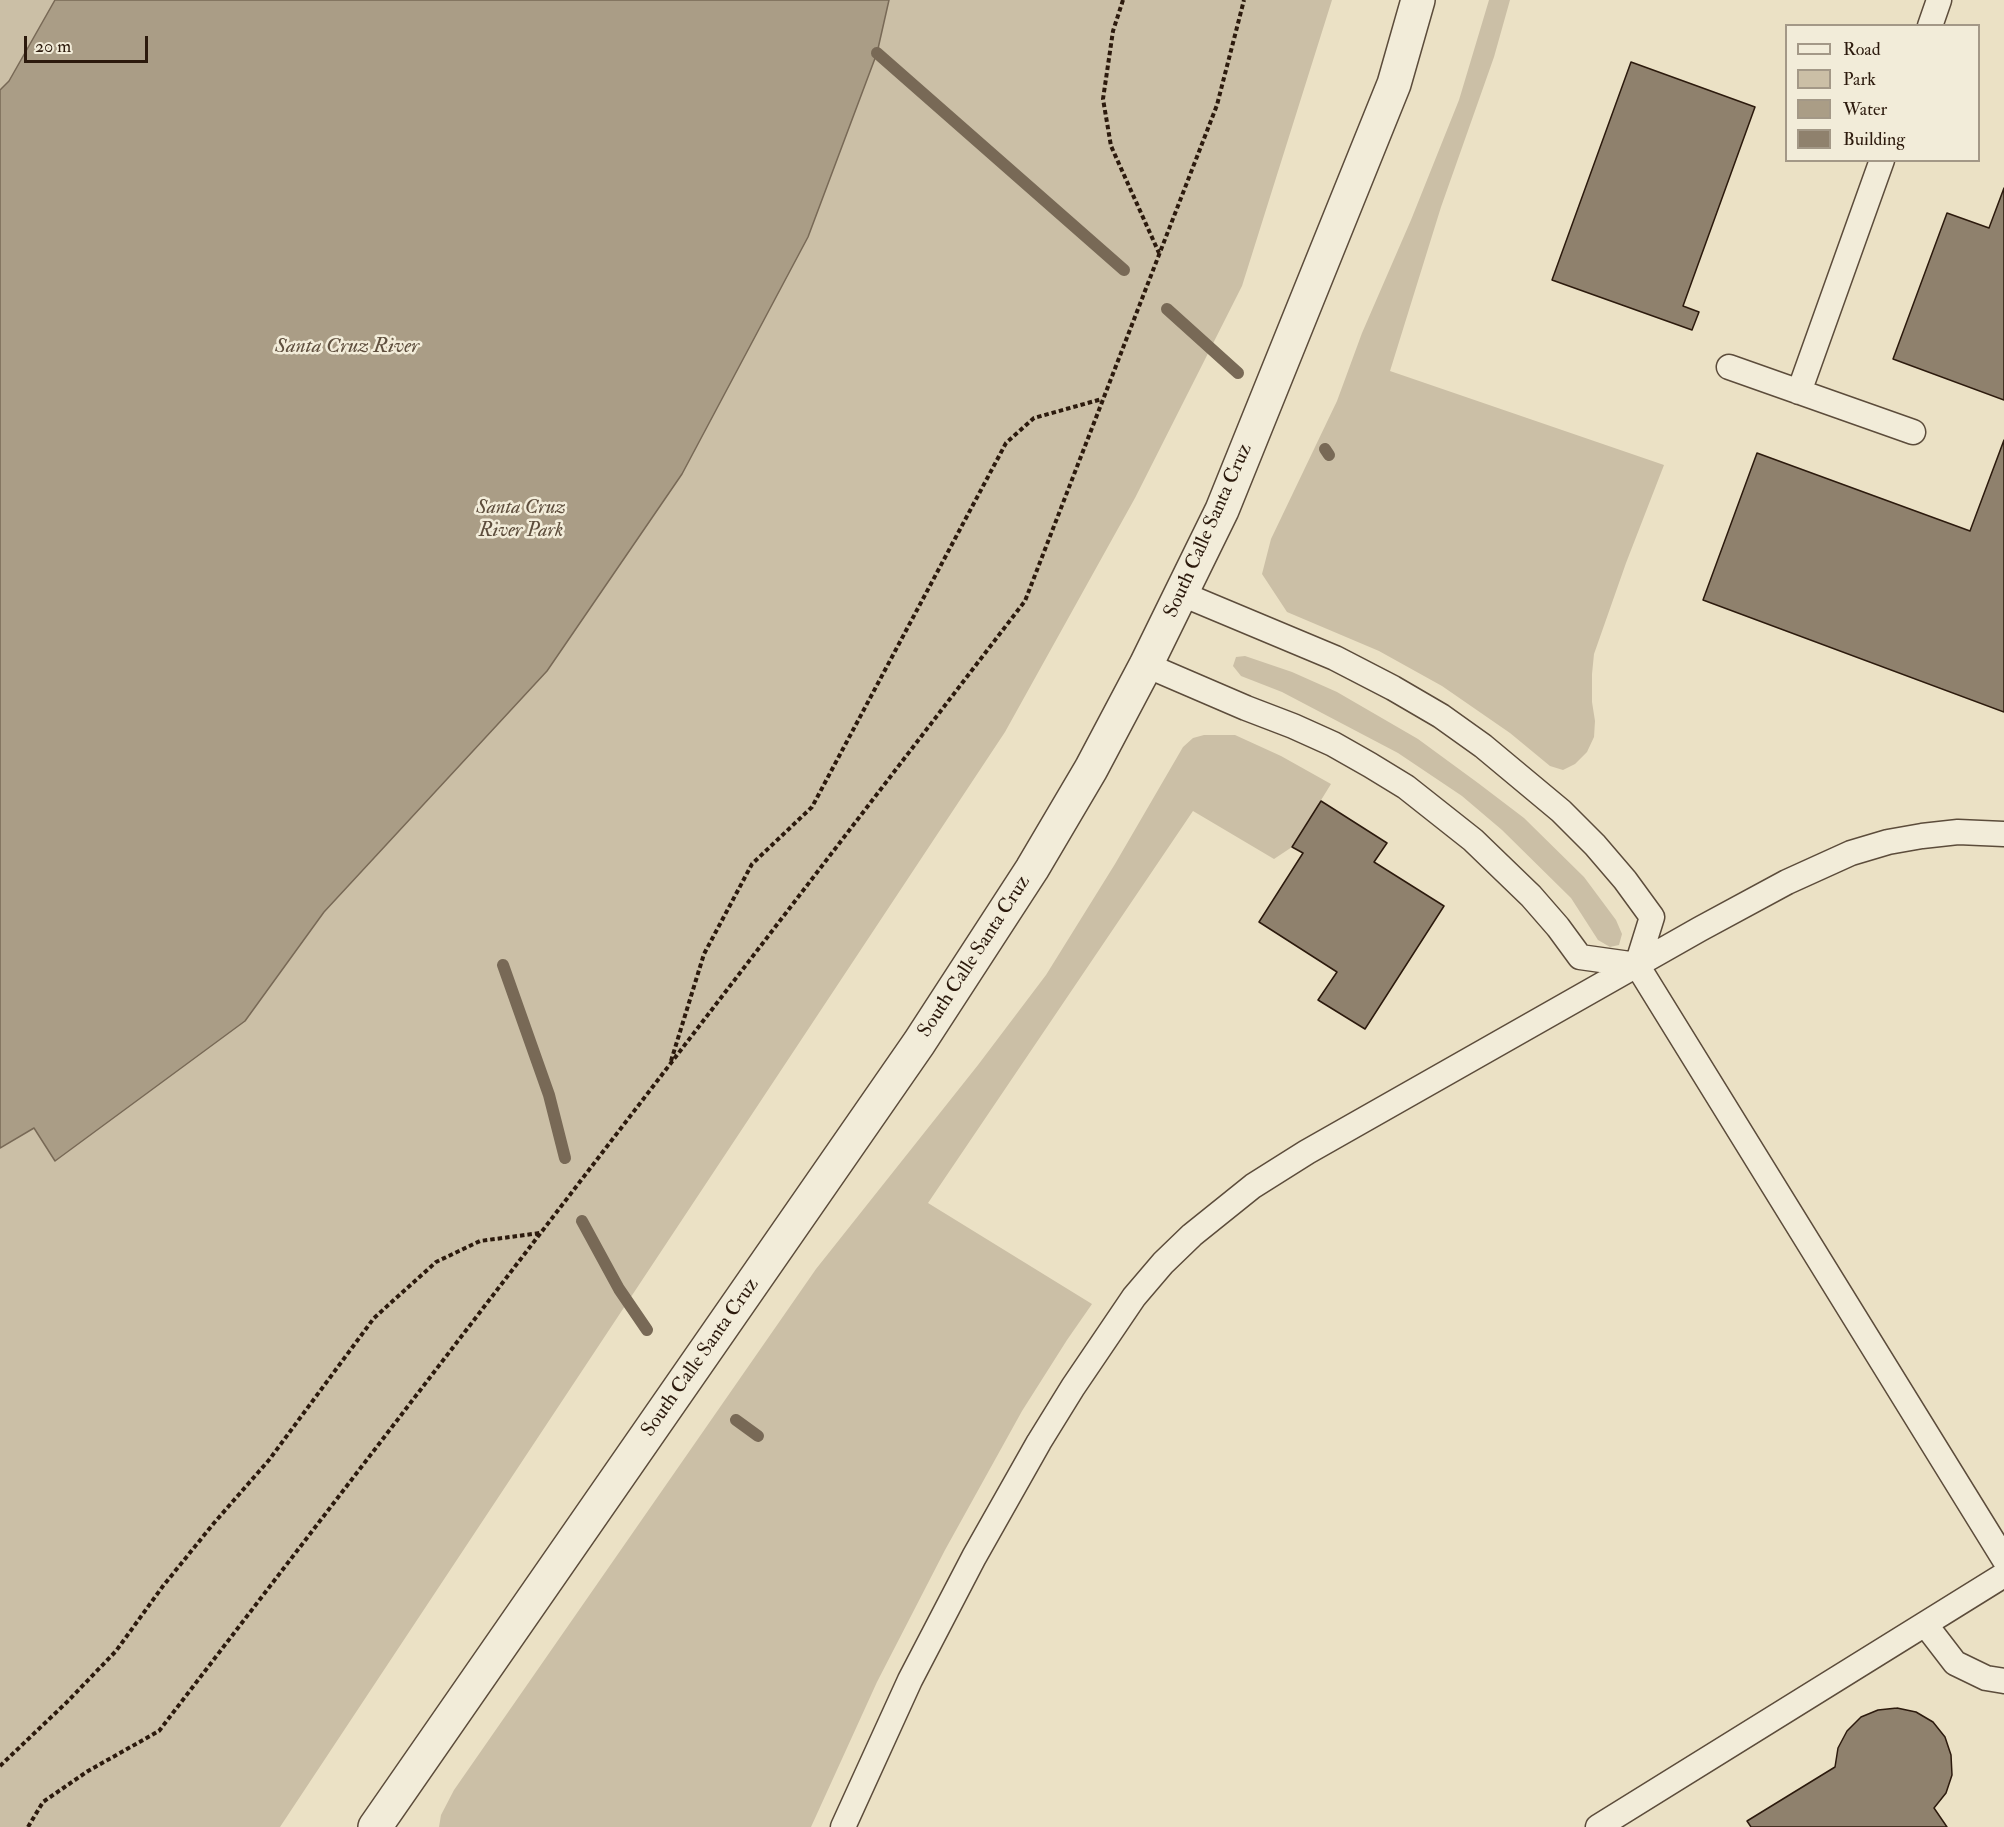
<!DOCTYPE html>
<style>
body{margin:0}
#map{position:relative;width:2004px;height:1827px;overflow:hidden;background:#ebe1c5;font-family:"IM FELL Double Pica",serif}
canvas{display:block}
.legend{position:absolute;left:1785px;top:24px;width:195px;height:138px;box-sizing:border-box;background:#f2ecd9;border:2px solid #a39887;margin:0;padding:8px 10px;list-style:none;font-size:18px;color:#2c1a0d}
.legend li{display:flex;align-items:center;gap:12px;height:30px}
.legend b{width:30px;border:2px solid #a39887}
.scale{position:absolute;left:24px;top:36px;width:124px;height:27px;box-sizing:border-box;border:3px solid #2c1a0d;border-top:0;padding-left:8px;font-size:18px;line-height:21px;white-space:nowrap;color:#2c1a0d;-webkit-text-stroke:4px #f2ecd9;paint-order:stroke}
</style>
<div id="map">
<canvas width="2004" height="1827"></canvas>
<ul class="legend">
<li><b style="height:8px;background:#f2ecd9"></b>Road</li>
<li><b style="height:16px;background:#cbbfa6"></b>Park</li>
<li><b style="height:16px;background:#aa9d86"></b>Water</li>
<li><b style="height:16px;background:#8f816d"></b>Building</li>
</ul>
<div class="scale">20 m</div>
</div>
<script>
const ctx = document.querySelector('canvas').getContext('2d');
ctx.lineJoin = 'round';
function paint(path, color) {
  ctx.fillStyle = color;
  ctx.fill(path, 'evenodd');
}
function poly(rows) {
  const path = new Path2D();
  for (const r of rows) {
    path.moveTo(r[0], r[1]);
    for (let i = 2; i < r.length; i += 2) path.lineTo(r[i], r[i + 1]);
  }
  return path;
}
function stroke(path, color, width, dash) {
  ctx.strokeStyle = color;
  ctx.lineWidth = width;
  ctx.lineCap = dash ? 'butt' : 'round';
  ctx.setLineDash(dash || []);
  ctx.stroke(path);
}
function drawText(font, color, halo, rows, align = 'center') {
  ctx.font = font + ' "IM FELL Double Pica",serif';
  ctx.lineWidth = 5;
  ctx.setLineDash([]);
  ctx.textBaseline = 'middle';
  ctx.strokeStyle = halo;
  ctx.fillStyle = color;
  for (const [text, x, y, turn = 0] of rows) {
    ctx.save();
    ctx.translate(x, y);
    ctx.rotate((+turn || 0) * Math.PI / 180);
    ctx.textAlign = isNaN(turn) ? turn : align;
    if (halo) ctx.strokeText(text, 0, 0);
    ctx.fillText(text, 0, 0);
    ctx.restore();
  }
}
paint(poly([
 [0,0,1332,0,1242,286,1135,498,1005,732,280,1827,0,1827],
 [1489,0,1510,0,1494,57,1441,207,1390,371,1664,465,1626,563,1594,654,1592,674,1592,702,1595,721,1594,737,1587,752,1575,764,1563,770,1550,766,1510,733,1442,686,1379,651,1287,612,1262,574,1271,539,1337,401,1362,333,1411,220,1459,100],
 [1245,656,1292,672,1337,692,1418,739,1478,783,1524,818,1584,877,1616,920,1622,934,1619,945,1610,947,1598,940,1571,898,1502,830,1462,796,1398,753,1282,692,1241,676,1233,666,1236,657],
 [1204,735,1235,735,1281,756,1331,784,1292,847,1274,859,1193,811,928,1203,1092,1304,1067,1340,1022,1411,945,1550,877,1682,811,1827,439,1827,441,1815,454,1790,816,1269,978,1065,1046,975,1115,864,1183,747,1193,738]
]), '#cbbfa6');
const water = poly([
 [55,0,889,0,877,53,808,237,682,474,547,671,324,912,245,1021,55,1161,34,1128,0,1148,0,90,9,81,55,0]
]);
paint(water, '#aa9d86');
stroke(water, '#786956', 1.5);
stroke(poly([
 [877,53,1124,270],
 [1167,309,1238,373],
 [1325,449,1329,455],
 [503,965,549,1095,565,1158],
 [582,1221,619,1289,647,1330],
 [736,1420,758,1436]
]), '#786956', 12);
const building = poly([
 [1631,62,1755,107,1683,306,1699,312,1692,330,1552,280,1631,62],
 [2004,188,2004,400,1893,359,1947,213,1989,228,2004,188],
 [2004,440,2004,712,1703,600,1757,453,1970,531,2004,440],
 [1321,801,1387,843,1374,862,1444,906,1365,1029,1318,1000,1337,972,1259,922,1303,853,1292,847,1321,801],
 [1897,1708,1916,1712,1933,1722,1945,1737,1951,1755,1952,1775,1946,1793,1934,1808,1947,1827,1751,1827,1747,1821,1835,1767,1838,1748,1847,1731,1861,1717,1878,1710,1897,1708]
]);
paint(building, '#8f816d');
stroke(building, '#2c1a0d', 1.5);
const service = poly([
 [1930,26,1939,0],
 [1729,367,1913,432],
 [1799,392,1882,160],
 [1182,594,1335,658,1393,688,1441,716,1483,746,1561,811,1595,845,1625,880,1652,917,1637,965,2004,1559],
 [1146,665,1246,708,1293,726,1333,744,1370,765,1406,787,1473,840,1531,896,1558,927,1580,957,1637,965],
 [1925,1624,1955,1663,1986,1678,2004,1681],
 [843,1827,910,1680,974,1557,1039,1442,1073,1387,1134,1297,1163,1263,1192,1235,1253,1186,1307,1152,1700,929,1787,882,1851,853,1888,842,1922,836,1958,832,2004,834],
 [1598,1827,2004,1575]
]);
const tertiary = poly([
 [375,1827,919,1043,1032,869,1091,769,1146,665,1222,510,1394,84,1418,0]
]);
stroke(service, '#5c4c3b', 27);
stroke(tertiary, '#5c4c3b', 36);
stroke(poly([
 [1123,0,1113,31,1103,99,1111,146,1159,253],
 [671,1061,704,954,752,864,812,807,1006,443,1034,418,1102,399],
 [0,1766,67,1702,116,1651,163,1586,214,1523,269,1460,374,1318,436,1262,480,1241,540,1233],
 [28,1827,43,1802,88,1771,159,1731,1025,601,1217,105,1244,0]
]), '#2c1a0d', 4, [4.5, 3]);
stroke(service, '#f2ecd9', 24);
stroke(tertiary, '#f2ecd9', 33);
drawText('italic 20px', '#5c4c3b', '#f2ecd9', [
 ["Santa Cruz",521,509],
 ["River Park",521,532]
]);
drawText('20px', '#2c1a0d', '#f2ecd9', [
 ["South Calle Santa Cruz",1209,531,-66],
 ["South Calle Santa Cruz",975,957,-57],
 ["South Calle Santa Cruz",701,1358,-55]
]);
drawText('italic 21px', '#5e4e3d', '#f2ecd9', [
 ["Santa Cruz River",347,347]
]);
</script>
